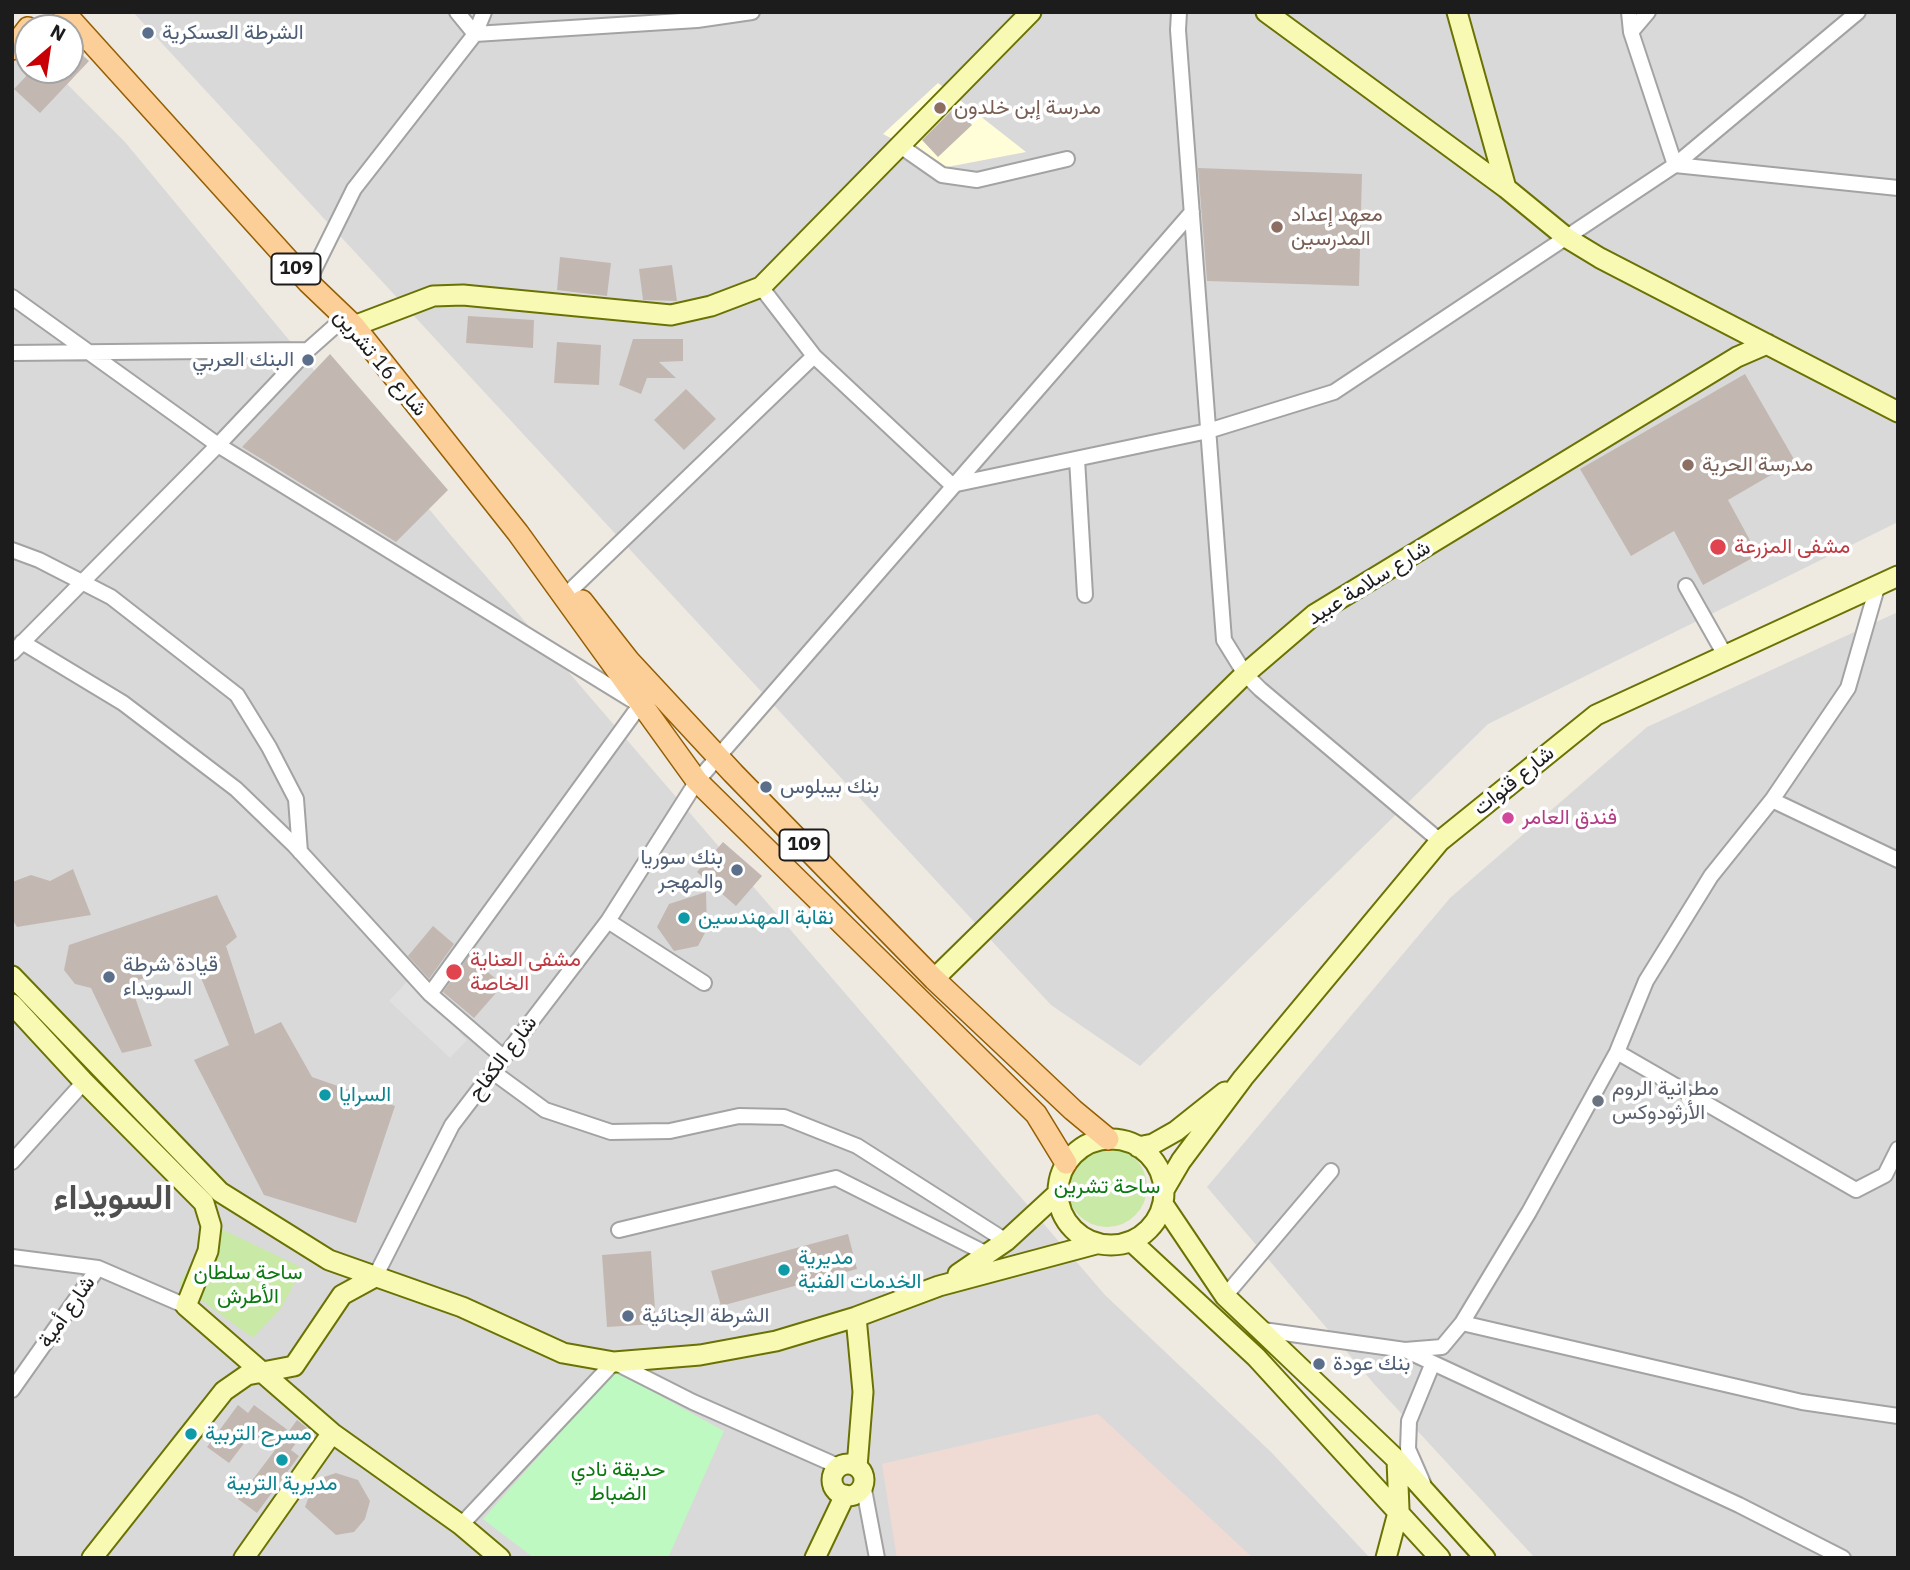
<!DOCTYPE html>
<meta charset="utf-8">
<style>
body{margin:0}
#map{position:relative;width:1910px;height:1570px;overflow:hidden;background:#eee9e1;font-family:"IBM Plex Sans",sans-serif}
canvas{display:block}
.frame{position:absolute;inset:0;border:14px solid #1c1c1c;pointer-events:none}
.north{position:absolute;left:14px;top:14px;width:70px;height:70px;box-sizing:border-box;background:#fff;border:2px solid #a4a4a4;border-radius:50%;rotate:29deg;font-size:19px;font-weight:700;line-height:28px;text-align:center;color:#1c1c1c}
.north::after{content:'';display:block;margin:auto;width:24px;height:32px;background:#c80006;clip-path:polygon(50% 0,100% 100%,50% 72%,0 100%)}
</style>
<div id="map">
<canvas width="1910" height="1570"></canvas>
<div class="frame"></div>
<div class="north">N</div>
</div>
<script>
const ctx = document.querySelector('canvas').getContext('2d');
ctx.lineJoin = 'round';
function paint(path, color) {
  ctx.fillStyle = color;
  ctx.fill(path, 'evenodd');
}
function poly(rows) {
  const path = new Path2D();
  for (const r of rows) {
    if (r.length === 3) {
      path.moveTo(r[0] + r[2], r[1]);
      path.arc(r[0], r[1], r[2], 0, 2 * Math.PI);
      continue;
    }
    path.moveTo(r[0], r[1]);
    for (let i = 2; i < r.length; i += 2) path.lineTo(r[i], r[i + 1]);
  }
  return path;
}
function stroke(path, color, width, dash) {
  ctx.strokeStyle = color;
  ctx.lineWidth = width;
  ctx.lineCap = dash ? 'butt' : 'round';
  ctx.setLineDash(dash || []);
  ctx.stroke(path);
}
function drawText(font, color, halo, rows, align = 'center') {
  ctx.font = font + ' "IBM Plex Sans",Vazirmatn,sans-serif';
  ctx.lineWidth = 7;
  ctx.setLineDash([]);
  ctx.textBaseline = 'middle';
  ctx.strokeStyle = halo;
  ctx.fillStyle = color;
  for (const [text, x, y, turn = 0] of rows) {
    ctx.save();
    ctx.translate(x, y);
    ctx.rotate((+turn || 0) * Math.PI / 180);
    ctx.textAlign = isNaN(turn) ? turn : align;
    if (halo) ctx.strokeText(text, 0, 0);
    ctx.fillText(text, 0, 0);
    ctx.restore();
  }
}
paint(poly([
 [133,12,1898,12,1898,522,1488,724,1140,1066,1051,1005],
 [12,30,28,45,28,70,53,70,125,142,453,538,1105,1295,1271,1452,1370,1558,12,1558],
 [1898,612,1898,1558,1535,1558,1375,1385,1207,1187,1450,898,1647,727]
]), '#dad9d9');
paint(poly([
 [938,83,1026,152,947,167,883,134]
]), '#fffed9');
paint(poly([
 [1098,1414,1253,1558,897,1558,882,1464]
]), '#f0dbd4');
paint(poly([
 [1107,1187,40],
 [215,1226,303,1268,281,1308,253,1338,179,1284]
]), '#c9e9a6');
paint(poly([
 [615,1371,724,1431,668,1558,534,1558,483,1519]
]), '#bdf9c0');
paint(poly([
 [414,974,467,1024,459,1033,467,1040,450,1058,389,1001]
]), '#e0e0e0');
paint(poly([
 [70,44,89,61,40,113,14,89,32,70,70,70],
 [955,107,972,125,938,157,922,140],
 [1198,168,1362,174,1359,286,1207,281],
 [560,257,611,263,607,296,557,290],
 [672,265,677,301,643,300,639,269],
 [468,316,534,320,533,348,466,343],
 [633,339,683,339,683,361,659,362,676,378,647,378,641,394,619,385],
 [557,342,601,345,599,385,554,383],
 [330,354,448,490,396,542,242,447],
 [1745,374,1795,461,1728,500,1758,555,1703,585,1674,531,1631,556,1580,469],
 [686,389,716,419,684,450,654,420],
 [723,842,762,876,736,906,697,872],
 [73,869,91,915,17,927,12,919,12,882,31,875,50,881],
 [706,892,707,929,698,946,674,951,657,927,669,904],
 [217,895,237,937,226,946,255,1034,281,1022,312,1077,395,1106,356,1223,264,1195,194,1060,229,1045,194,961,130,983,152,1046,122,1053,91,988,75,984,64,970,69,945],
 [433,926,454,944,429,979,408,956],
 [469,956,503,985,474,1018,443,992],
 [848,1234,857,1269,721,1306,711,1271],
 [651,1251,656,1324,607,1327,602,1255],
 [238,1405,248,1413,254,1405,289,1431,297,1420,307,1428,291,1450,299,1456,257,1513,238,1499,275,1450,252,1433,229,1463,207,1447],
 [336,1473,358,1480,370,1501,365,1519,354,1532,336,1535,305,1507,315,1480]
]), '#c2b8b1');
const street = poly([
 [457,12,475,34,484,12],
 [1179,12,1178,30,1224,640,1245,674,1260,689,1440,841],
 [1629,12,1631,32,1675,165,1898,188],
 [1631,32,1648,12],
 [899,145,942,175,977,180,1067,159],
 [308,282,354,189,475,34,697,20,752,12],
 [761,287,814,356,952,485,1208,431,1334,392,1675,165,1858,12],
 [12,297,218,445,640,705,430,994],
 [12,353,308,350],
 [1077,459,1085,595],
 [12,550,39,560,111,597,237,695,269,747,296,799,300,852],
 [1686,586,1725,655],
 [573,588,814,356],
 [22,642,123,703,236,789,294,845,430,994,503,1057],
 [12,653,218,445,308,350,344,318],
 [1772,800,1898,860],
 [608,921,704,983],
 [1617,1052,1856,1190,1885,1175,1898,1149],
 [493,1072,545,1110,611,1132,670,1131,739,1116,784,1117,857,1146,1006,1241],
 [12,1162,84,1082],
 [619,1230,836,1178,989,1255],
 [12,1257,98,1268,186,1306],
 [375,1277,452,1125,608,921,697,781,1192,212],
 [1225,1296,1331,1171],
 [1462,1323,1529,1212,1617,1052,1646,981,1711,876,1772,800,1848,688,1878,584],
 [1263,1330,1405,1350,1442,1347,1462,1323,1802,1402,1898,1416],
 [1405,1350,1739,1505,1843,1558],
 [12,1390,98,1268],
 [1423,1483,1408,1449,1409,1421,1432,1365],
 [863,1484,877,1558],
 [461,1525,614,1362,693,1402,840,1467]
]);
const secondary = poly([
 [1266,12,1506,188,1567,238,1600,258,1898,412],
 [1457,12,1506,188],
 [354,326,433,296,463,295,671,315,711,306,761,287,1031,12],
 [12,976,220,1192,329,1260,462,1307,563,1353,614,1362,700,1355,776,1341,856,1317,939,1286,1096,1244],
 [934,979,1245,674,1315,614,1737,357,1767,344],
 [12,1004,84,1082,204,1203,211,1226,208,1251,186,1306,332,1433,461,1525,500,1558],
 [1111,1192,53],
 [1138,1147,1153,1144,1176,1131,1225,1092],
 [1164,1190,1181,1161,1243,1078,1440,841,1596,715,1898,576],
 [1163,1204,1225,1296,1397,1460,1485,1558],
 [1131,1241,1256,1357,1440,1558],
 [958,1274,1006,1241,1057,1194],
 [856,1317,863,1392,857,1467],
 [848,1480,16],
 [92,1558,224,1391,247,1375,294,1366,342,1295,375,1277],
 [244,1558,332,1433],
 [815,1558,845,1495],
 [1386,1558,1399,1509,1397,1460]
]);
const primary = poly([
 [64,12,308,282,354,326,518,533,697,781,1036,1114,1066,1163],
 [12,49,28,28],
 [582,601,629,661,733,773,934,979,1073,1110,1108,1139]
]);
stroke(street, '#a3a3a3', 18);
stroke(secondary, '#6a7204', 23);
stroke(primary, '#945e00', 24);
stroke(street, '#fff', 14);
stroke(secondary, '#f8fab3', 19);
stroke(primary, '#fcce98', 21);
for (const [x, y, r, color] of [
 [148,33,7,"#5c6f8a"],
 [940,108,7,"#8d6e63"],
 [1277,227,7,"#8d6e63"],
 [308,360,7,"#5c6f8a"],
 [1688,465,7,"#8d6e63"],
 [1718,547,9,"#e0444e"],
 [766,787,7,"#5c6f8a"],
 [1508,818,7,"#d1479c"],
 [737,870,7,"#5c6f8a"],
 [684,918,7,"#0f9aa8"],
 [454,972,9,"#e0444e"],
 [109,977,7,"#5c6f8a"],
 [325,1095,7,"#0f9aa8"],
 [1598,1101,7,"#6b7280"],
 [784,1270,7,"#0f9aa8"],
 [628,1316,7,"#5c6f8a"],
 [1319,1364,7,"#5c6f8a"],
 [191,1434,7,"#0f9aa8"],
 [282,1460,7,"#0f9aa8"]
]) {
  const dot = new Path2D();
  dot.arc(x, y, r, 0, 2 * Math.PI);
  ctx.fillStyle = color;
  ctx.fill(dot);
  stroke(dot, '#fff', 2.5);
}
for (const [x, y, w] of [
 [296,269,49],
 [804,845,49]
]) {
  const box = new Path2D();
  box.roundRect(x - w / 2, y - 15.5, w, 31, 5);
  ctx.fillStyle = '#fff';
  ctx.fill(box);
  stroke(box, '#1c1c1c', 2);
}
drawText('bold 19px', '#1c1c1c', null, [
 ["109",296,269],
 ["109",804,845]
]);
drawText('21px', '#4e5e75', '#fff', [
 ["الشرطة العسكرية",162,33],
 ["البنك العربي",294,360,"right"],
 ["بنك بيبلوس",780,787],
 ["بنك سوريا",723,858,"right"],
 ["والمهجر",723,882,"right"],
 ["قيادة شرطة",123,965],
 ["السويداء",123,989],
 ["الشرطة الجنائية",642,1316],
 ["بنك عودة",1333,1364]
], 'left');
drawText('21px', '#785e54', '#fff', [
 ["مدرسة إبن خلدون",954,108],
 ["معهد إعداد",1291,215],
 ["المدرسين",1291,239],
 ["مدرسة الحرية",1702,465]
], 'left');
drawText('21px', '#1c1c1c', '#fff', [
 ["شارع 16 تشرين",380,363,50],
 ["شارع سلامة عبيد",1369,583,-32],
 ["شارع قنوات",1514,781,-39],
 ["شارع الكفاح",503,1058,-53],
 ["شارع أمية",67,1312,-55]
]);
drawText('21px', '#be3a42', '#fff', [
 ["مشفى المزرعة",1734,547],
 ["مشفى العناية",470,960],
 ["الخاصة",470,984]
], 'left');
drawText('21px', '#b23c85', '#fff', [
 ["فندق العامر",1522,818]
], 'left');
drawText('21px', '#0d838f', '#fff', [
 ["نقابة المهندسين",698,918],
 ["السرايا",339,1095],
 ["مديرية",798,1258],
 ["الخدمات الفنية",798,1282],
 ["مسرح التربية",205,1434],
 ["مديرية التربية",282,1484,"center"]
], 'left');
drawText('21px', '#5b616d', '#fff', [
 ["مطرانية الروم",1612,1089],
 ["الأرثودوكس",1612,1113]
], 'left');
drawText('21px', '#0a7a10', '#fff', [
 ["ساحة تشرين",1107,1187],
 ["ساحة سلطان",248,1273],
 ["الأطرش",248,1297],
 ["حديقة نادي",618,1470],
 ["الضباط",618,1494]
]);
drawText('bold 35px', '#4f4f4f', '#fff', [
 ["السويداء",113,1199]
]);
</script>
